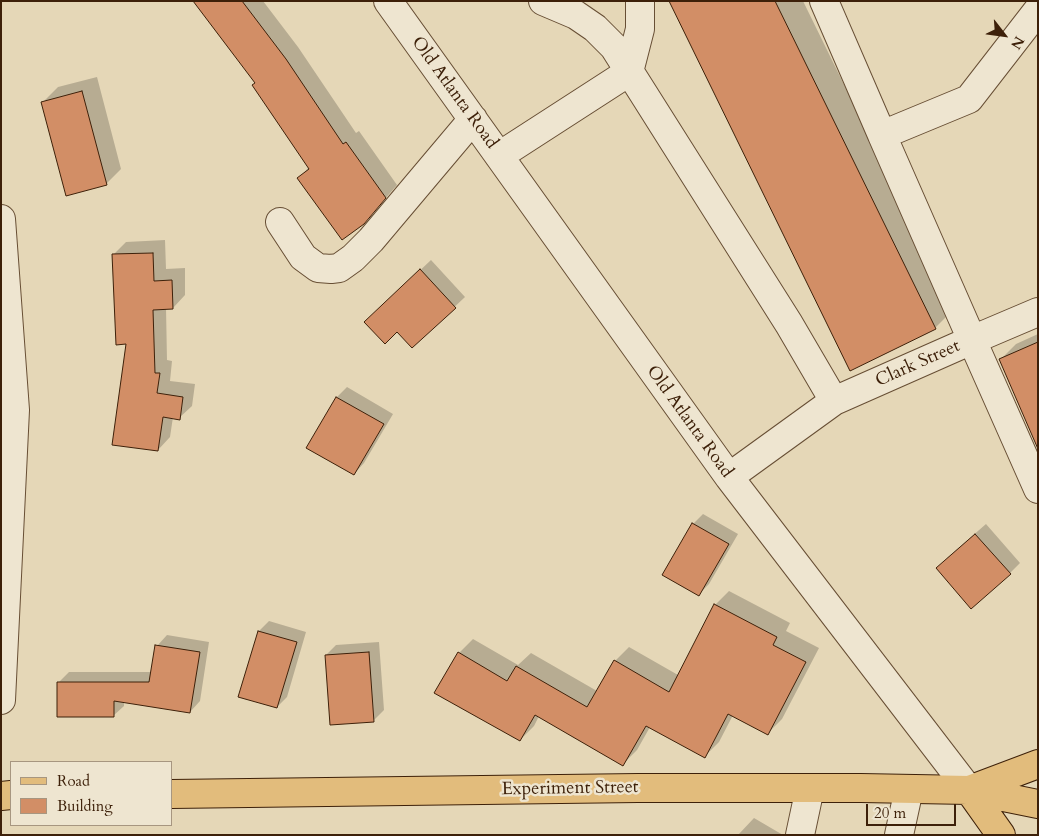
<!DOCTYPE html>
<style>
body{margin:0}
#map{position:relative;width:1039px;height:836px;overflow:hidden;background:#e5d7b7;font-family:Cardo,serif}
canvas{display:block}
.frame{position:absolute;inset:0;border:2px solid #3d2009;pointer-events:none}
.legend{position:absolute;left:10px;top:761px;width:162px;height:65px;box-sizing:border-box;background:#eee5d0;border:1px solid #a79680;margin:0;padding:6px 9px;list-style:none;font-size:15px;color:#3d2009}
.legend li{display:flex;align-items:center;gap:10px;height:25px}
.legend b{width:25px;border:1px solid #a79680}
.north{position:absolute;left:979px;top:10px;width:50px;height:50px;-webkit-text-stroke:4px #eee5d0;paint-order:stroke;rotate:120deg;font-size:14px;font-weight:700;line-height:20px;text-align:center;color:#3d2009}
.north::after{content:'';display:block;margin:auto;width:18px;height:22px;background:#3d2009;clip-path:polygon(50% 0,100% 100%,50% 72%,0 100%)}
.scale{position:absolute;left:866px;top:804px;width:90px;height:22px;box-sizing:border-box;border:2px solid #3d2009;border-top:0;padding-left:6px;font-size:15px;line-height:18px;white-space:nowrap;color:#3d2009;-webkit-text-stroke:4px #eee5d0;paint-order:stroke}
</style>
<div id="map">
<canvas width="1039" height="836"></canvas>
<div class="frame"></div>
<ul class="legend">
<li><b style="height:6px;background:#e2bc7c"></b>Road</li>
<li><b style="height:14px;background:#d28e66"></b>Building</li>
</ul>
<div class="north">N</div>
<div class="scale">20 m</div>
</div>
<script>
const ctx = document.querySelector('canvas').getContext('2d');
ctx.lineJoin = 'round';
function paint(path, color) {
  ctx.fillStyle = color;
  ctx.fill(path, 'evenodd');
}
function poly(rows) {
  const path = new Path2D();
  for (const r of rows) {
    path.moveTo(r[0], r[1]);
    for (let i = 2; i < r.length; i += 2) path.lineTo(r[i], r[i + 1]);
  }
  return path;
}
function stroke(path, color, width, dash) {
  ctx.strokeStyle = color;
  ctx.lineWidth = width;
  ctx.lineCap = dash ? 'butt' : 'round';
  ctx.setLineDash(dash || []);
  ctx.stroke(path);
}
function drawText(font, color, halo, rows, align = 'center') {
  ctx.font = font + ' Cardo,serif';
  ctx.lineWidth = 5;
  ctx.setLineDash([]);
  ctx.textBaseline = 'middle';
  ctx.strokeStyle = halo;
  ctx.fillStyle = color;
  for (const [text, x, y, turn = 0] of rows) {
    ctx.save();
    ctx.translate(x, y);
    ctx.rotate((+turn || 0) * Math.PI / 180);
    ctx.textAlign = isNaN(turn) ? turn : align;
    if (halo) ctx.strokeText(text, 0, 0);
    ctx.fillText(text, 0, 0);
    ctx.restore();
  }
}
paint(poly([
 [195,1,263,1,298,47,356,133,359,131,397,185,364,223,299,178,309,167,256,83],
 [671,1,803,1,954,309,935,328],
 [97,77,121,169,106,184,43,102,58,87],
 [165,240,166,269,185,268,185,295,173,308,166,308,167,360,172,361,170,381,195,384,192,406,179,418,173,417,170,437,158,450,128,343,113,255,126,242],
 [431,260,465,297,412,347,397,330,376,312],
 [1038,334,1038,446,1001,359,1016,344],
 [347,387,393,414,364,463,354,474,308,447,337,397],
 [703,514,738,534,709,584,699,594,693,524],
 [986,524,1020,563,1010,573,947,558],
 [729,591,790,623,786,631,819,648,782,719,768,733,733,715,719,742,705,756,650,727,637,750,623,764,539,716,534,726,520,740,459,653,473,639,518,665,531,653,597,691,615,661,629,647,678,675,715,605],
 [269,621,306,632,287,697,277,707,259,631],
 [167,635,209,642,200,701,190,712,124,702,124,706,113,716,59,682,69,672,152,672,157,646],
 [379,642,384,710,374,720,326,655,336,645],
 [754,818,783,835,738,835]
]), '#0003');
const building = poly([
 [193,1,242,1,286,59,343,144,346,142,386,198,364,224,342,240,297,178,309,169,252,85,255,83,193,1],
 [669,1,775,1,936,329,850,371,669,1],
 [82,91,107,185,66,196,41,102,82,91],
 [153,253,154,281,172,280,173,309,153,310,155,373,160,373,157,393,183,397,180,420,163,417,158,451,112,445,126,344,116,345,112,254,153,253],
 [420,269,456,308,412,348,397,332,385,344,364,322,420,269],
 [1038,342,1038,449,999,359,1038,342],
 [336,397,384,424,354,475,306,448,336,397],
 [692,523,729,544,699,596,662,575,692,523],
 [975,534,1011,574,971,609,936,568,975,534],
 [714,604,777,637,773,645,806,662,768,735,728,714,705,758,646,726,623,766,535,715,520,741,434,693,458,652,507,681,516,666,587,707,614,660,669,692,714,604],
 [258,631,297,642,277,708,238,697,258,631],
 [155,645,200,652,190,713,114,701,114,717,57,717,57,682,149,682,155,645],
 [369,652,374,722,330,725,325,655,369,652]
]);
paint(building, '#d28e66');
stroke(building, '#3d2009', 1);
const minor = poly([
 [388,1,729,477,969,790],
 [543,1,576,15,595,28,614,47,789,324,834,401],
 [824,1,882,135],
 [1038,10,969,99,882,135,972,340,1038,312],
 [499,156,629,72,640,29,640,1],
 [1,219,15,410,1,700],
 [280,222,303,257,318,268,331,269,339,268,353,258,371,240,473,119],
 [729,477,834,401,972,340,1038,489],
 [800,835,810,788],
 [899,835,909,789]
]);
const major = poly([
 [969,790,1038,764],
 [969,790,1001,835],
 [171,794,638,788,861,788,969,790,1038,804],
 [1,796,11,795]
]);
stroke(minor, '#674e34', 30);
stroke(major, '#3d2009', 30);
stroke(minor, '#eee5d0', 28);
stroke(major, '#e2bc7c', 28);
drawText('18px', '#3d2009', '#eee5d0', [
 ["Old Atlanta Road",454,93,54],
 ["Clark Street",918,364,-24],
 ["Old Atlanta Road",689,422,54],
 ["Experiment Street",570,789,-1]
]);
</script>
